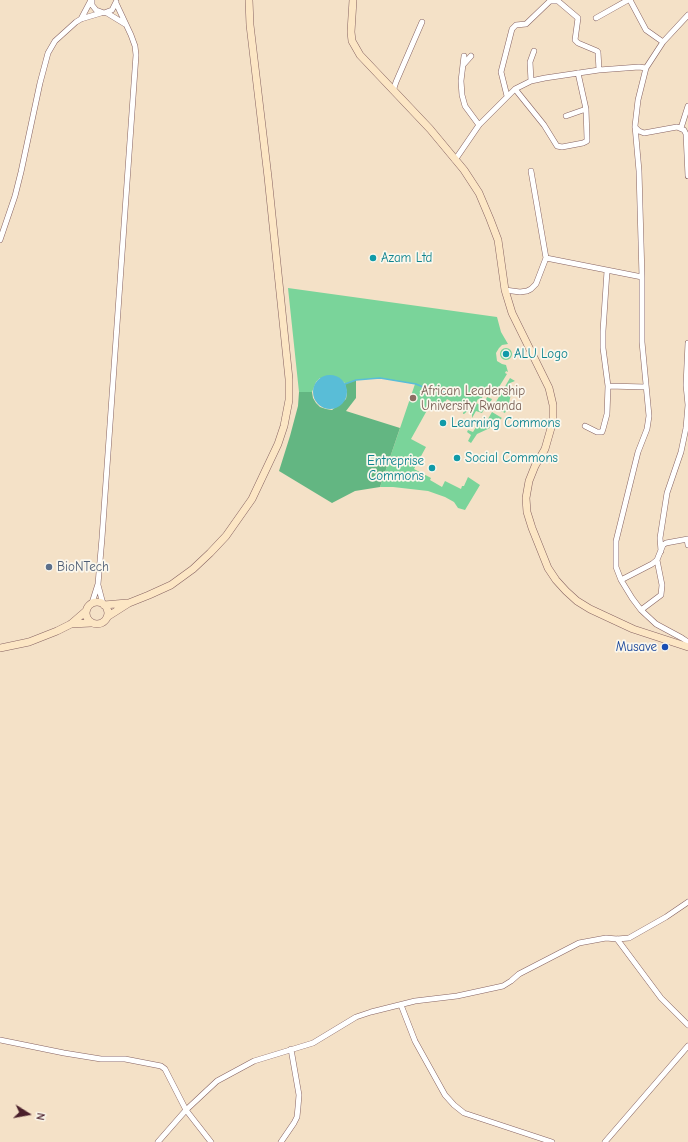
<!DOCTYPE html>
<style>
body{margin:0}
#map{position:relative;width:688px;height:1142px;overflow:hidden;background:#f4e1c7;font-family:"Comic Neue",sans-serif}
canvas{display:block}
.north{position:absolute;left:8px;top:1094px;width:40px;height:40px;-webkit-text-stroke:3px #fbf7ec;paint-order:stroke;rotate:101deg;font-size:11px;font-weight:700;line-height:16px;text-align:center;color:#4a1f2b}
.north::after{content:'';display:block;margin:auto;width:14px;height:18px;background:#4a1f2b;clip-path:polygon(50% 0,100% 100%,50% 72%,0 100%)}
</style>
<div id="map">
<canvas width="688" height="1142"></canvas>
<div class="north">N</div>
</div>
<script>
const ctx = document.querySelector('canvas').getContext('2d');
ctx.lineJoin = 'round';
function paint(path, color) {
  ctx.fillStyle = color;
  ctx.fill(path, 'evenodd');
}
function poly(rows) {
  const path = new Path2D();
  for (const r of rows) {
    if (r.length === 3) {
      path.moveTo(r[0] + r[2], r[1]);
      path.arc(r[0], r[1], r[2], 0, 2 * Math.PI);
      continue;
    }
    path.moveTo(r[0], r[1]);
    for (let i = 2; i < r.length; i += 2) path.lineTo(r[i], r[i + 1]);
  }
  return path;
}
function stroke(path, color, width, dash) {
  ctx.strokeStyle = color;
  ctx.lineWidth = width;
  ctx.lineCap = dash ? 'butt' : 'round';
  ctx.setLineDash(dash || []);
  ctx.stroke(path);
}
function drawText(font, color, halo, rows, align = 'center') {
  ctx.font = font + ' "Comic Neue",sans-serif';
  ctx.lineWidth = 3.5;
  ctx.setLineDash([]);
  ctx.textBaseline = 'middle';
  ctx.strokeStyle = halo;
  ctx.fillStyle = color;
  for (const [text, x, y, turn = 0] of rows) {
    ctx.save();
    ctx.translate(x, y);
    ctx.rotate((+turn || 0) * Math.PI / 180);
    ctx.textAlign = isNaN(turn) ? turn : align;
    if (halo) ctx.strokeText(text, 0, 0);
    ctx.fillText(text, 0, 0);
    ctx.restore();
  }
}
paint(poly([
 [288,288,497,317,501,332,508,344,502,345,499,348,496,353,497,361,502,364,506,365,508,372,506,371,505,373,507,374,494,395,490,393,484,394,481,400,478,399,476,403,483,406,487,397,492,399,490,403,488,402,482,413,476,411,472,418,472,407,464,414,463,414,464,409,447,399,441,410,430,405,411,439,426,447,414,469,431,478,430,480,442,487,445,481,461,489,462,486,464,486,468,477,480,485,465,510,458,508,454,502,445,497,428,491,393,487,380,487,415,384,380,378,356,380,345,384,344,382,320,378,316,382,312,392,299,392],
 [506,354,6],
 [510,378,515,381,510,383,511,394,509,403,505,413,493,407],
 [492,412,502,418,490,428,477,434,471,443,468,441,471,435,467,432,468,430,473,432,479,422,485,424]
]), '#7ad49a');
paint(poly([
 [356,380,356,398,346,411,400,428,380,487,355,491,332,503,279,471,290,436,298,406,299,392,312,392,313,398,316,403,320,407,326,409,332,410,346,399,347,393,345,384]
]), '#63b682');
paint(poly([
 [330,392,17]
]), '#59bdd7');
stroke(poly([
 [345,384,356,380,380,378,416,384,423,387,431,386,446,393]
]), '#59bdd7', 1.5);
const minor = poly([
 [92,0,92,5,96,10,104,13,112,10,116,2],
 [630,0,646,30,663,42],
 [107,13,125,24],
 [596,18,628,0],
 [81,19,91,0],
 [464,56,461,81,462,95,465,106,479,125],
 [463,65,471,56],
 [531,81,530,62,534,51],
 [515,89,544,125,557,146,562,147,583,143,587,141,587,139,586,109,578,73],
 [393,91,396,82,422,22],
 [507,96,501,72,512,29,516,25,526,24,550,1,558,1,578,18,575,40,578,43,597,51,598,52,599,70],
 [566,116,586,109],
 [635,127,639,131,644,133,677,127,684,130,686,134,688,176],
 [681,128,688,106],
 [455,160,479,125,515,89,531,81,545,78,599,70,639,67,646,68,663,42,688,15],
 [0,240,15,196,21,172,40,83,48,53,55,41,76,22,81,19,101,13],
 [546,258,642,277],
 [505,290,520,292,527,291,531,289,536,284,546,258,531,171],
 [608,386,646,387],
 [585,426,597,432,602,432,603,429,607,414,608,386,603,348,603,331,607,271],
 [687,539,688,545],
 [688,539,666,543,663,545,657,560,652,564,621,580,632,598,641,610,656,624,682,638,688,642],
 [661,551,660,538,667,493,681,452,686,428,688,405,686,385,688,343],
 [621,580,616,567,616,541,638,452,647,429,649,416,642,342,642,277,639,171,635,126,638,100,646,68],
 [98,585,103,604],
 [92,603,98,584,102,538,136,55,135,46,131,35,116,3],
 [641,610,661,595,662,585,657,560],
 [617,939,661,998,688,1025],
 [401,1005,415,1041,445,1095,454,1105,464,1113,552,1142],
 [0,1040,64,1053,101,1059,125,1059,161,1066,165,1069,186,1110,211,1142],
 [158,1142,186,1110,217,1081,254,1061,313,1043,356,1017,371,1012,415,1001,457,996,503,986,511,981,519,974,579,943,606,938,617,939,629,938,666,917,688,902],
 [281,1142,294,1123,297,1117,298,1107,299,1095,291,1049],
 [605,1142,688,1046]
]);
const secondary = poly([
 [353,0,351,32,352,41,360,55,430,129,464,170,479,193,490,219,498,240,505,290,512,313,549,388,553,405,553,421,545,449,535,466,529,481,526,498,527,512,532,528,548,568,556,580,566,591,577,601,590,609,633,629,688,647],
 [97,613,11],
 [104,605,127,603],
 [107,617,129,603,149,595,171,585,193,569,210,553,226,536,252,499,278,444,284,426,289,400,289,379,268,177,250,25,249,0],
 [71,624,91,623],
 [0,648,29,642,57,631,71,624,86,611]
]);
stroke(minor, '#866362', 6);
stroke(secondary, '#866362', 8);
stroke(minor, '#fff', 5);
stroke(secondary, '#fce6c4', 7);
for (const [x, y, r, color] of [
 [373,258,4,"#0f9aa8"],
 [506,354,4,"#0f9aa8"],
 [413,398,4,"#8d6e63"],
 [443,423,4,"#0f9aa8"],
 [457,458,4,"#0f9aa8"],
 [432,468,4,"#0f9aa8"],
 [49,567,4,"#5c6f8a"],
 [665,647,4,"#1a4fb4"]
]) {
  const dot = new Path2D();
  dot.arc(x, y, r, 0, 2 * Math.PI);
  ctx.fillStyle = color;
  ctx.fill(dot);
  stroke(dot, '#fbf7ec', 1.5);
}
drawText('13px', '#0d838f', '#fbf7ec', [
 ["Azam Ltd",381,258],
 ["ALU Logo",514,354],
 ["Learning Commons",451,423],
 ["Social Commons",465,458],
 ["Entreprise",424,461,"right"],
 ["Commons",424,476,"right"]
], 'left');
drawText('13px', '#785e54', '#fbf7ec', [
 ["African Leadership",421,391],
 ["University Rwanda",421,406]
], 'left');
drawText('13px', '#4e5e75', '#fbf7ec', [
 ["BioNTech",57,567]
], 'left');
drawText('13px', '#164399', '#fbf7ec', [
 ["Musave",657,647]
], 'right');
</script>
